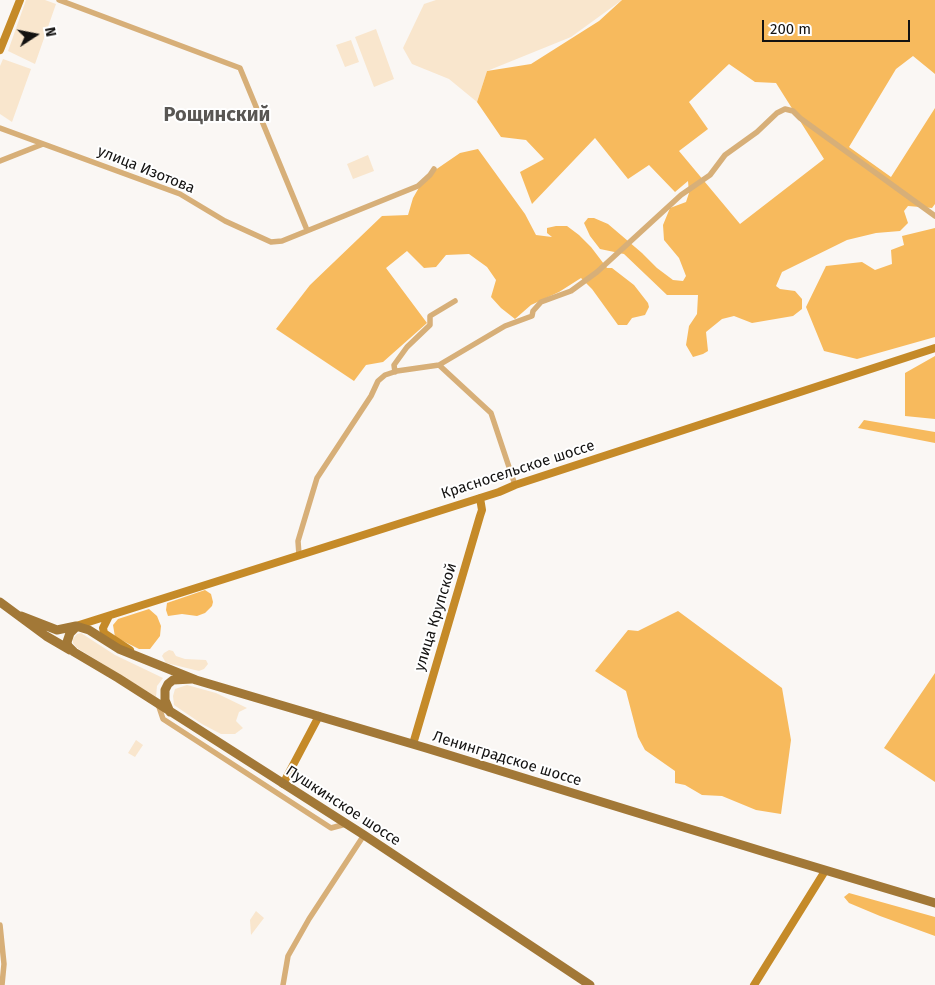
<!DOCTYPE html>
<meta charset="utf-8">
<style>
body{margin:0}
#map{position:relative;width:935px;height:985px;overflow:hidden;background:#faf7f4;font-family:"Fira Sans",sans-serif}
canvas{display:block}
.north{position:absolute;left:10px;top:10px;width:50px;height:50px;-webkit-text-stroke:4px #fff;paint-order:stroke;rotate:79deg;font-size:14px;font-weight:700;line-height:20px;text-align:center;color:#131211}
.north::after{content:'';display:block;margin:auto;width:18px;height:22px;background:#131211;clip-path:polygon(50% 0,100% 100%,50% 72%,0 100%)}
.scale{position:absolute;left:762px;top:20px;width:148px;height:22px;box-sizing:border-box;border:2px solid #131211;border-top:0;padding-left:6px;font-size:15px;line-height:18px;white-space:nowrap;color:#131211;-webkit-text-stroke:4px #fff;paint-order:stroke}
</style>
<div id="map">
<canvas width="935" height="985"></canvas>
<div class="north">N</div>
<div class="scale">200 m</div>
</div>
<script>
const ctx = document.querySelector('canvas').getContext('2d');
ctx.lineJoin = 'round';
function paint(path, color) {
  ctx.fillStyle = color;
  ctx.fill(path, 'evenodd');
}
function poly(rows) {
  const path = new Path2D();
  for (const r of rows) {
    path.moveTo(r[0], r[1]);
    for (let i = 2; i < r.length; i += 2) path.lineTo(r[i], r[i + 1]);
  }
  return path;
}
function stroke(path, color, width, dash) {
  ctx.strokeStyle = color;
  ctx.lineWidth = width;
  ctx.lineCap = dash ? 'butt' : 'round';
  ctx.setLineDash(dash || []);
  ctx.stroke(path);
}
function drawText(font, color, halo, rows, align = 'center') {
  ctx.font = font + ' "Fira Sans",sans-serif';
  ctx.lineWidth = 4;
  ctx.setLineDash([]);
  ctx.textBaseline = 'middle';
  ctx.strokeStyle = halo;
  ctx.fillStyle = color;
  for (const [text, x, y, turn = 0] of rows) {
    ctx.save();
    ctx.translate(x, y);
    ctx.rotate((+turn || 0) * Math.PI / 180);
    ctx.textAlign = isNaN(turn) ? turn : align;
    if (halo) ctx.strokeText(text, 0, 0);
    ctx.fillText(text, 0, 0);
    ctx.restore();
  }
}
paint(poly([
 [26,0,45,0,56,4,35,64,8,51],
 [436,0,622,0,571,37,487,71,477,102,449,79,412,64,403,48,424,4],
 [376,29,394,79,374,87,355,37],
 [351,40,359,62,345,67,336,45],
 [3,59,31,69,12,122,0,114,0,66],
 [368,155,374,171,353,179,347,164],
 [81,633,115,655,163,678,157,686,156,697,77,648,73,643,73,639,77,634],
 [169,650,173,651,176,656,185,659,206,660,208,664,204,669,199,671,166,663,162,656,164,653],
 [187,685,216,693,247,708,239,712,236,721,243,728,235,734,221,734,202,724,174,705,173,696,175,689],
 [136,740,143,745,135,757,128,753],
 [256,911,264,918,251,935,250,920]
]), '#f9e6cd');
paint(poly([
 [622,0,935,0,935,74,913,56,896,69,849,147,891,177,935,108,935,204,932,208,908,206,904,211,908,223,900,231,876,233,847,240,782,272,776,286,780,289,795,291,802,299,802,309,793,316,752,323,734,316,722,319,706,332,708,351,703,354,693,357,686,345,689,326,697,314,698,295,667,295,624,254,600,249,590,236,584,223,588,218,594,218,608,224,642,253,657,268,673,280,683,281,686,276,679,258,664,240,663,225,670,208,686,202,689,193,688,181,675,192,649,165,628,179,595,138,532,204,520,172,544,159,526,140,501,137,477,102,487,71,531,64,599,21],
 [729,64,755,82,776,83,824,159,740,224,679,151,708,129,689,102],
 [478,149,525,214,536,235,552,237,547,233,547,228,556,226,567,226,579,235,591,247,607,268,612,268,634,285,648,303,649,307,645,315,632,318,627,325,618,325,592,289,581,278,559,292,531,305,515,319,501,308,491,297,496,280,487,267,469,254,446,255,436,267,424,268,407,251,386,268,427,323,383,362,366,365,354,381,276,329,310,285,382,216,408,215,413,198,425,177,460,153],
 [935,228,935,337,857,359,824,351,806,307,826,266,862,262,875,270,892,264,891,250,904,245,902,236],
 [935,356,935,419,905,416,905,373],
 [864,420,935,432,935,443,858,428],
 [205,590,211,594,213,602,212,606,205,613,197,616,182,614,168,616,166,610,167,603],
 [149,609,157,616,161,626,160,636,150,649,139,649,115,637,113,625,118,619],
 [678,611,782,688,791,740,781,814,756,810,722,796,702,795,685,785,675,783,675,771,645,750,638,737,626,691,595,671,628,630,638,631],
 [935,673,935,782,884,748],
 [849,893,935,917,935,936,880,916,849,903,844,897]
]), '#f7ba5d');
stroke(poly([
 [59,0,240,68,307,230],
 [0,128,180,194,225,221,271,242,282,241,418,186,430,175,434,169],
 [0,161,43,144],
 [439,365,505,326,532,316,533,311,541,302,571,291,597,272,681,195,710,175,725,155,757,132,777,113,785,109,793,111,800,118,935,216],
 [395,372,394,365,407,347,430,325,430,316,455,301],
 [299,555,298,541,317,478,371,396,378,381,385,375,397,371,439,365,491,413,515,485],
 [158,704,163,719,331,828,346,824],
 [0,925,4,964,2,985],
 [283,985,288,956,309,919,364,835]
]), '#d7af78', 5.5);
stroke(poly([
 [0,50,20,0],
 [109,616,103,628,104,633,130,650],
 [76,626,499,492,515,485,935,348],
 [413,744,480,516,482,510,480,498],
 [283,784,319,716],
 [754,985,825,871]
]), '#c58a28', 8);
stroke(poly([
 [0,602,46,636,70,650],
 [21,616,57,630,76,626,89,630,119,649,196,680,426,748,768,853,935,903],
 [76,627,70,633,67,642,68,646,74,652,118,678,364,835,590,985],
 [170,712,165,700,165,690,168,684,173,680,192,679]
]), '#a27837', 9);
drawText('15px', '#131211', '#fff', [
 ["улица Изотова",146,170,22],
 ["Красносельское шоссе",518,470,-18],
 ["улица Крупской",436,617,-73],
 ["Ленинградское шоссе",507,759,17],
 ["Пушкинское шоссе",343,806,33]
]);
drawText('bold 20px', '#585653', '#fff', [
 ["Рощинский",217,115]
]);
</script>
